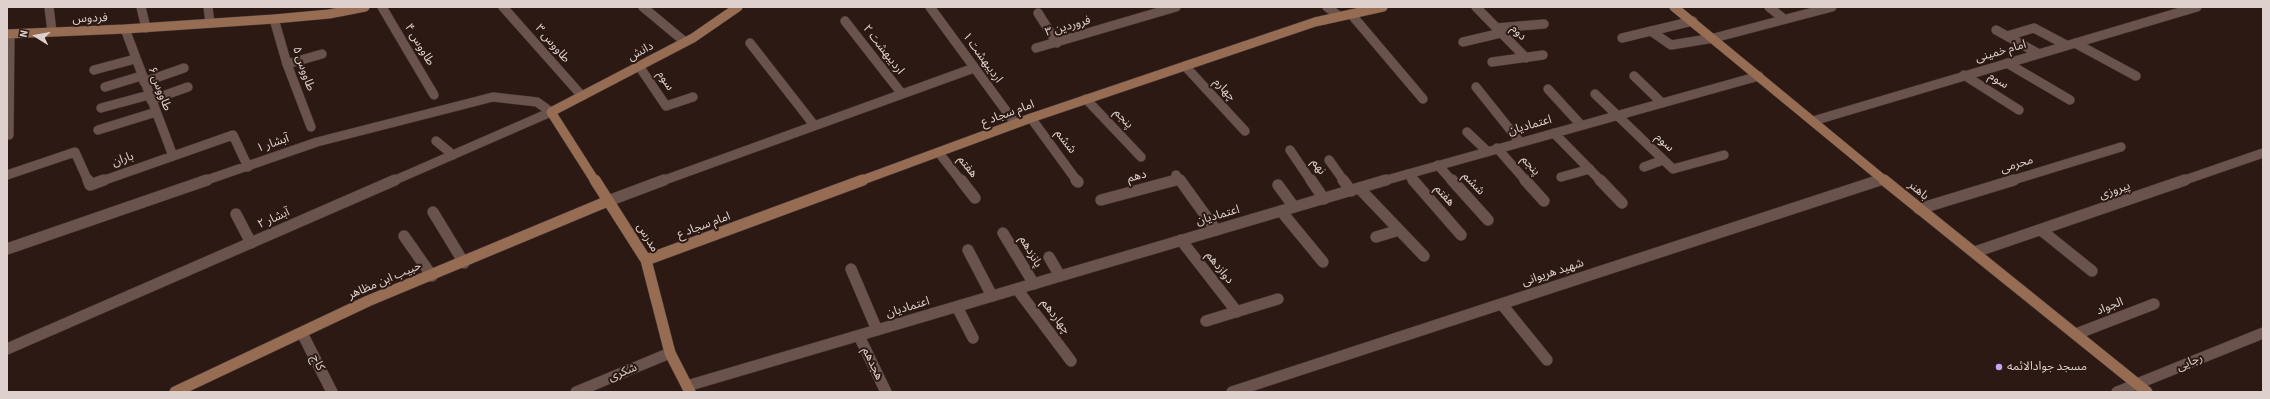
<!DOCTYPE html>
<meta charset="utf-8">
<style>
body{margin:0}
#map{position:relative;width:2270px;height:399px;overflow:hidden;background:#2c1914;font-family:"Source Sans 3",sans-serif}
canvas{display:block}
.frame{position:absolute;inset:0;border:8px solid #ded1cd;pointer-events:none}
.north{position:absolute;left:16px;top:16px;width:40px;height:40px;-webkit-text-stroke:3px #2c1914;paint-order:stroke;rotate:281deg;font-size:11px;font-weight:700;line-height:16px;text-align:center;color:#ded1cd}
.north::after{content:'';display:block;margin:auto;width:14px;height:18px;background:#ded1cd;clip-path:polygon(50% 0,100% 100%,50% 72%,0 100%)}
</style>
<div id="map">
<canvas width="2270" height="399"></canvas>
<div class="frame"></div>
<div class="north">N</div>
</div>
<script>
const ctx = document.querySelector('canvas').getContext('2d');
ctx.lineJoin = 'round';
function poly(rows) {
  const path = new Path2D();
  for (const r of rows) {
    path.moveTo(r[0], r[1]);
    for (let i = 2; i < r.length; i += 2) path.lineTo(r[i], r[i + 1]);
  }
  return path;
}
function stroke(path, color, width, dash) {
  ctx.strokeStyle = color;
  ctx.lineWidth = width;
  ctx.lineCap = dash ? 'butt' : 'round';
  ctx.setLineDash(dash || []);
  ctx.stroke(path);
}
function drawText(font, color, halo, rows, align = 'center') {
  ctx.font = font + ' "Source Sans 3","Noto Sans Arabic",sans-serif';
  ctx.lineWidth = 4;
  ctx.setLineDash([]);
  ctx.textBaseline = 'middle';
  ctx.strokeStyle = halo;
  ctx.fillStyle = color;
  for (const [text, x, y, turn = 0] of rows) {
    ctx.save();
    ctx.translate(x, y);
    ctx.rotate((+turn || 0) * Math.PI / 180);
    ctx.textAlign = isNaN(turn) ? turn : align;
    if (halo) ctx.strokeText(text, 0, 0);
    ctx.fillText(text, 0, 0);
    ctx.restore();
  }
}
const laneFar1 = poly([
 [1476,7,1526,58],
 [1351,14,1423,99],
 [1496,28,1544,24],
 [1622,38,1693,21],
 [1463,42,1501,33],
 [2075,43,2136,76],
 [1492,62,1543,55],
 [2007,63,2070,100],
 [287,64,322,54],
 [1185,66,1245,131],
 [94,70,135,59],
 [1964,75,2019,110],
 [1634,76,1662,103],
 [144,82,184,68],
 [105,87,141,76],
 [1476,87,1520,142],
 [1548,89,1581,125],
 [1595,94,1673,169,1724,155],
 [1086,99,1141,157],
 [151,100,188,87],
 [1031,118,1077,181],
 [1467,132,1487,151],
 [436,141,453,155],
 [1497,148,1526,181],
 [1290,150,1311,181],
 [939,153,961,181],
 [1329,160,1344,181],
 [1438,165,1452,181],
 [1644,167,1663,160],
 [1408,174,1414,181],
 [1176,175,1180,181],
 [1172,181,1179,179]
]);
const lane = poly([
 [961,180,975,198],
 [1076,180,1078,182],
 [1180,180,1216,230],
 [1311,180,1324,199],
 [1343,180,1351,191],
 [1413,180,1461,235],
 [1452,180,1488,220],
 [1525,180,1544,201],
 [1278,185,1294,207],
 [1359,188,1424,256],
 [1101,200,1176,180],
 [1281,211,1323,262],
 [236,214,251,243],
 [1003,233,1034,284],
 [1376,237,1399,230],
 [1181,240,1237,312],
 [968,250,992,296],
 [1049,257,1060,276],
 [851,269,877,330],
 [1017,289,1071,361],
 [957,307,973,338],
 [1206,321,1278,299],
 [859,336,886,392]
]);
const streetFar1 = poly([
 [49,7,52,32],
 [141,7,146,28],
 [208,7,210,23],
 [382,7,434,95],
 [503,7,582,96],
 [643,7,685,42],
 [930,7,1015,123],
 [1327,7,1339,16],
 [1769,7,1784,19],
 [1038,13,1057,43],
 [274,19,287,64,311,127],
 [845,21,902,94],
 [125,29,173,156],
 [1996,30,2039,54],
 [1651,31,1671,45,1714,38,1832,7],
 [2007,36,2034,28,2066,45],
 [750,43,814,125],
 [1036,48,1176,7],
 [639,66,666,106,693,97],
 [101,108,149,95],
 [1813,121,2197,7],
 [98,130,156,112],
 [1554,133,1601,181],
 [9,135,10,34],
 [7,175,75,152,88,181],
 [1561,177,1590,169],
 [102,181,233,135,248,167],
 [204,181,317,142,493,97,537,102,551,112],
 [393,181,551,112],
 [662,181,974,68],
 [1383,181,1759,76],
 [1877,181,1883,179],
 [2010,181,2121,147],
 [2182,181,2263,153]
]);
const street = poly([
 [88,180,90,185,104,180],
 [1600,180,1622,203],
 [608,201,664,180],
 [1919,209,2014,180],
 [433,212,464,263],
 [2041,230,2092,271],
 [404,236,432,276],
 [7,249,207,180],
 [1975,252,2185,180],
 [1504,307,1547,360],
 [302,333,332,392],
 [2076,334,2154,304],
 [7,349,395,180],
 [687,386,1386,180],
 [576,392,670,353],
 [1232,392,1880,180],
 [2117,392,2263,333]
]);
const secondaryFar1 = poly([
 [1674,7,1885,181],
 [7,34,125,29,274,19,329,14,365,7],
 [595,181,551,112,693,38,738,7],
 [860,181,1031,118,1315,22,1383,7]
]);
const secondary = poly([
 [595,180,646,260,670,353,690,392],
 [1884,180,2147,392],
 [646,260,863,180],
 [175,392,368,301,608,201]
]);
stroke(laneFar1, '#443533', 10);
stroke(lane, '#443533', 12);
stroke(streetFar1, '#443533', 10);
stroke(street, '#443533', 12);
stroke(secondaryFar1, '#443533', 10);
stroke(secondary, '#443533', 12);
stroke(laneFar1, '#6a534c', 9);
stroke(lane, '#6a534c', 11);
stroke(streetFar1, '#6a534c', 9);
stroke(street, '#6a534c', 11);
stroke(secondaryFar1, '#966c53', 9);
stroke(secondary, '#966c53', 11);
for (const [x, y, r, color] of [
 [1999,367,4,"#c6a6f0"]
]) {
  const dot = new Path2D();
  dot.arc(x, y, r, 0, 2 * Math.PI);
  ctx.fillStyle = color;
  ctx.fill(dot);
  stroke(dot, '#2c1914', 1.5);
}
drawText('12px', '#ded1cd', '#2c1914', [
 ["فردوس",90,19,-2],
 ["فروردین ۳",1068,27,-16],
 ["دوم",1518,33,45],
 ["طاووس ۳",552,44,49],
 ["طاووس ۴",419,45,59],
 ["اردیبهشت ۲",883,50,52],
 ["دانش",641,52,-28],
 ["امام خمینی",2001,52,-16],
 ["اردیبهشت ۱",982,58,54],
 ["طاووس ۵",303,69,71],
 ["سوم",665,81,57],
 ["سوم",1998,81,32],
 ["طاووس ۶",159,89,69],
 ["چهارم",1224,90,47],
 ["امام سجاد ع",1008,114,-20],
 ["پنجم",1123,119,47],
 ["اعتمادیان",1530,126,-16],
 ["ششم",1065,142,53],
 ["سوم",1664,143,44],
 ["آبشار ۱",273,144,-19],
 ["باران",123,160,-19],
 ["محرمی",2017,165,-17],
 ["پنجم",1530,166,48],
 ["هفتم",967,167,51],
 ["نهم",1318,167,55],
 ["دهم",1137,177,-15],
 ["ششم",1473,184,47],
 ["باهنر",1918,191,40],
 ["پیروزی",2115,191,-19],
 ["هفتم",1444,196,49],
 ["اعتمادیان",1218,216,-16],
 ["آبشار ۲",274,219,-24],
 ["امام سجاد ع",704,226,-20],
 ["مدرس",647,238,59],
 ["پانزدهم",1030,252,60],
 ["دوازدهم",1219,268,52],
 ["شهید هریوانی",1553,273,-18],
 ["حبیب ابن مظاهر",385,281,-23],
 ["الجواد",2110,307,-21],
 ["اعتمادیان",908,308,-17],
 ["چهاردهم",1055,317,53],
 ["کاج",317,363,63],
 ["رجایی",2190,363,-22],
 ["هجدهم",872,364,65],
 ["شکری",623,373,-22]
]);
drawText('12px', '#ded1cd', '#2c1914', [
 ["مسجد جوادالائمه",2007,367]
], 'left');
</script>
